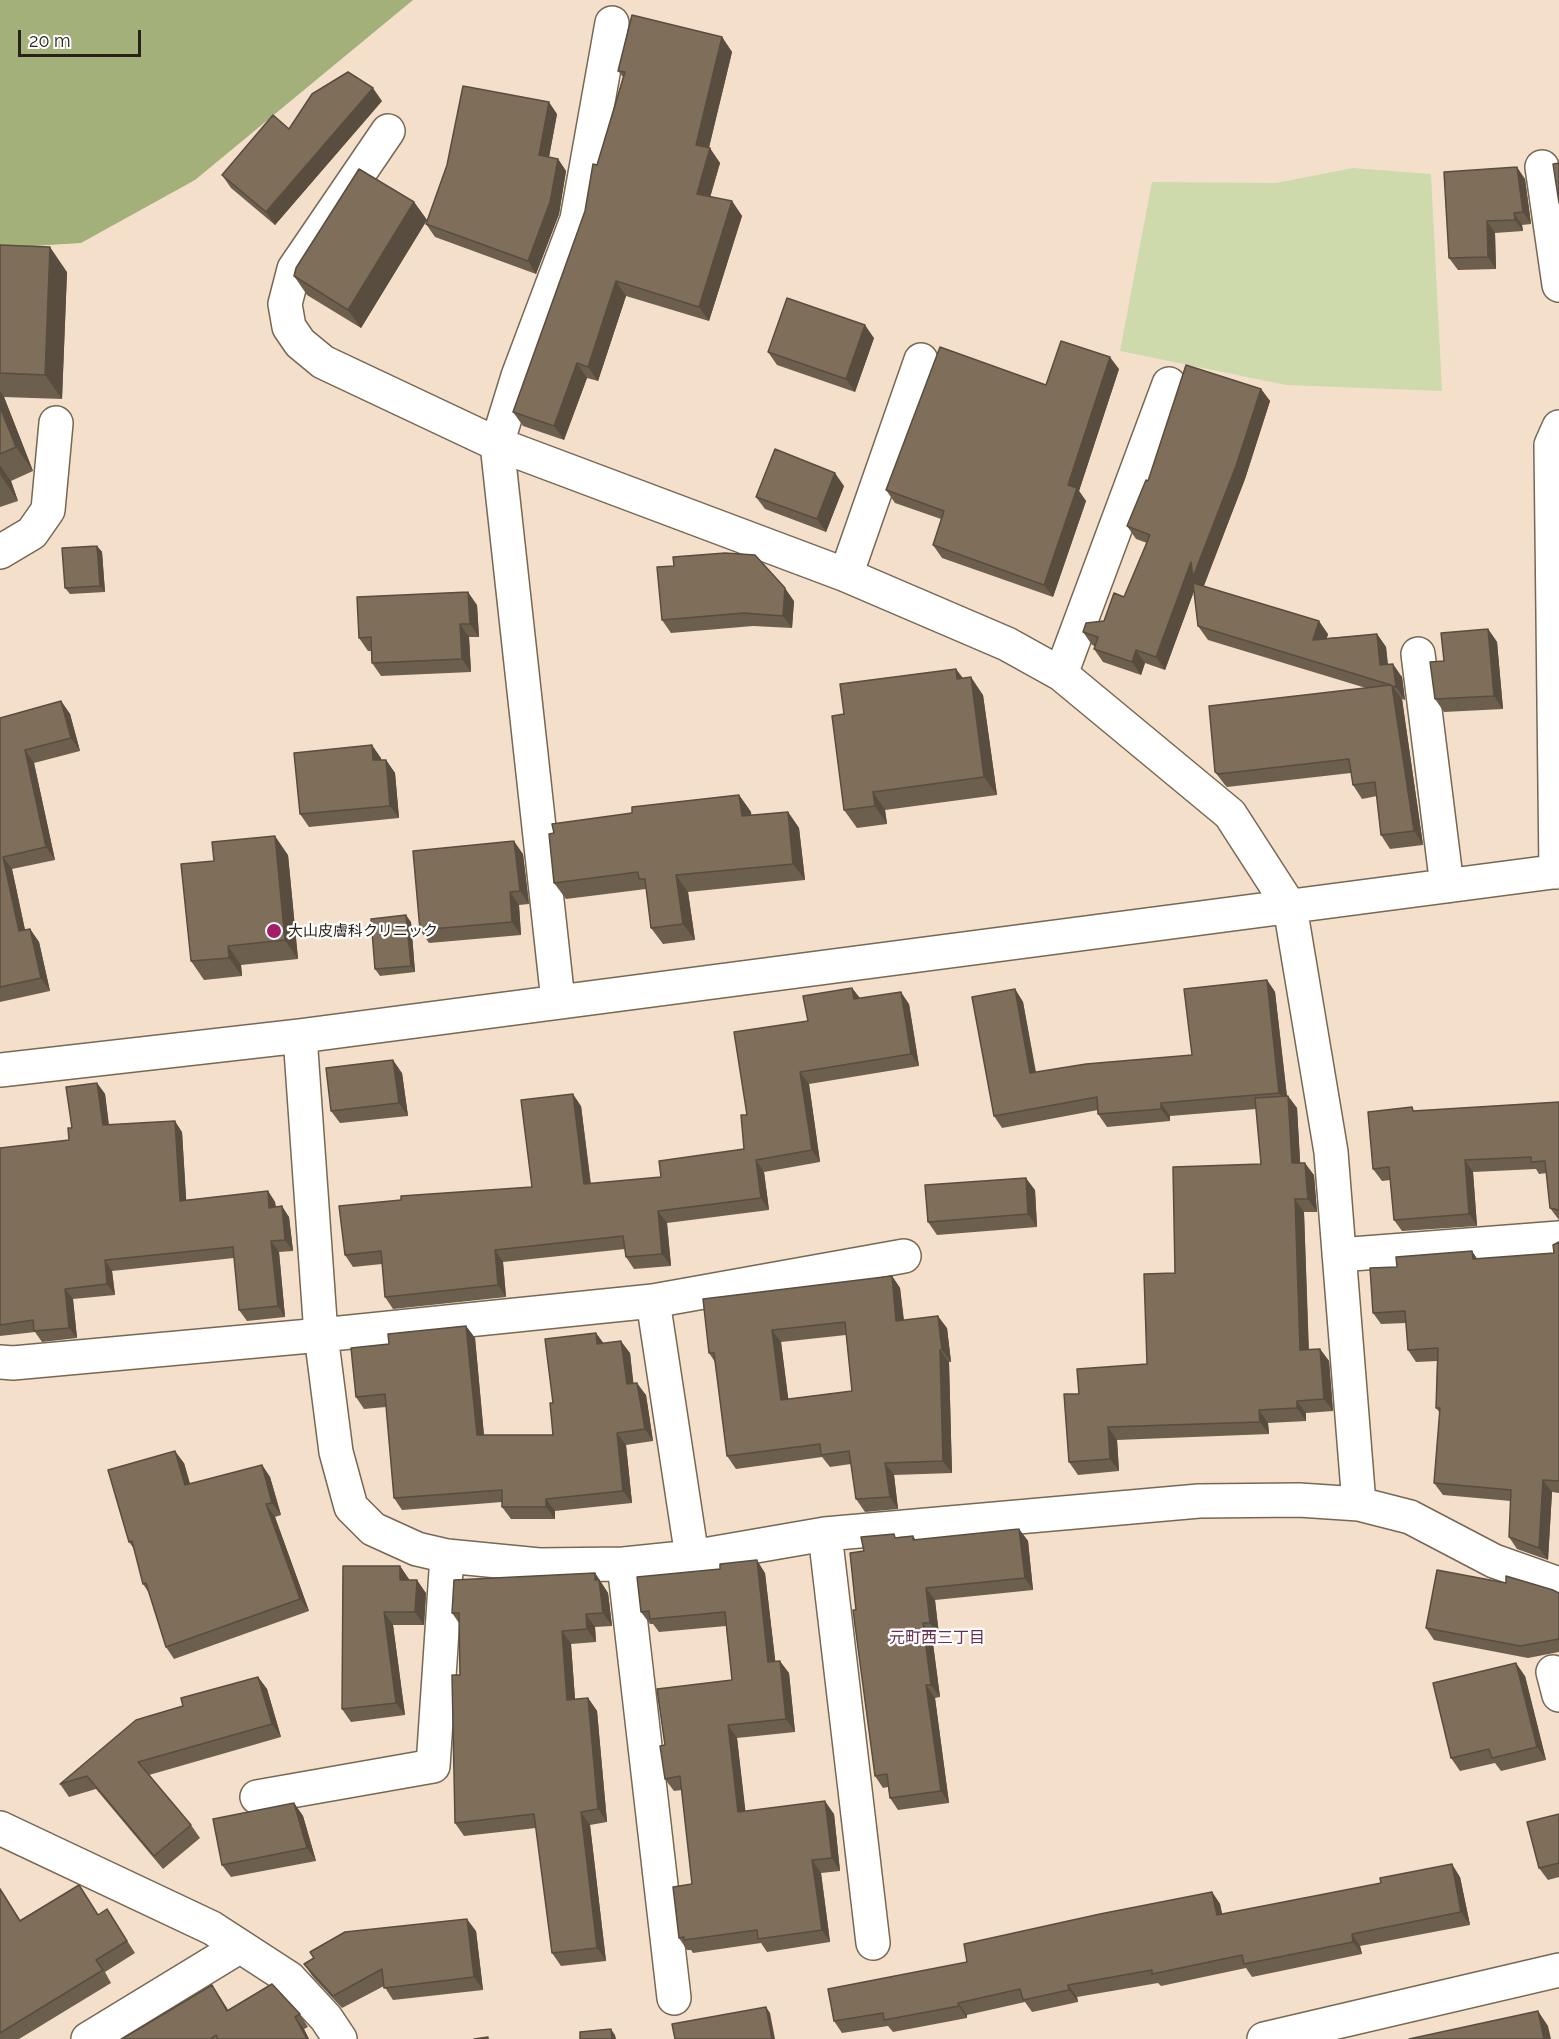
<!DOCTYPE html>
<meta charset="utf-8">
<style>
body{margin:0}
#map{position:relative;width:1559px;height:2039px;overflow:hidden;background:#f4e0ca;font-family:Raleway,sans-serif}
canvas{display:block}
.scale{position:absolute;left:18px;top:30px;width:123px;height:27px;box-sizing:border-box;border:3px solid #29221a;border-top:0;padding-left:8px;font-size:18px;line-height:21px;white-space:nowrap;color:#29221a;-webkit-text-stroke:4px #fff;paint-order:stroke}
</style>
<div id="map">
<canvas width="1559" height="2039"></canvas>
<div class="scale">20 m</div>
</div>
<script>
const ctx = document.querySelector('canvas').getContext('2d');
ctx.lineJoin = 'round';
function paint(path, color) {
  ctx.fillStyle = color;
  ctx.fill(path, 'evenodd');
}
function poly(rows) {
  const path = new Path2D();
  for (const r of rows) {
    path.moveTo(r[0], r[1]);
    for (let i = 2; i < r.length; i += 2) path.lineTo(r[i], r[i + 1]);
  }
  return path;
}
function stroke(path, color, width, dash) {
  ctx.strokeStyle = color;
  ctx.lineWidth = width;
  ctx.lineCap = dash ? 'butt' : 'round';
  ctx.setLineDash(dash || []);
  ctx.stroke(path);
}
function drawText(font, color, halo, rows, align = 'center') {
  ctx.font = font + ' Raleway,"Noto Sans JP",sans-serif';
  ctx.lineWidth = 4.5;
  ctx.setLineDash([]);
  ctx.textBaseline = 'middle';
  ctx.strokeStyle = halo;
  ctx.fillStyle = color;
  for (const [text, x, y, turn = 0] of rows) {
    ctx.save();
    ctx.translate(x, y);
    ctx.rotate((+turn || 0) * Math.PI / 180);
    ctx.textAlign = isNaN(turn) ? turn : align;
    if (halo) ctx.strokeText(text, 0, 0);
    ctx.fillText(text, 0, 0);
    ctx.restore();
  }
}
paint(poly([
 [1353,168,1431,174,1442,391,1286,385,1120,351,1152,182,1276,183]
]), '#cedaab');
paint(poly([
 [0,0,413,0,195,180,81,243,0,248]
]), '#a3b079');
const minor = poly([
 [388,131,294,269,285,304,289,327,300,343,323,362,497,444,846,575,1007,644,1061,674,1230,814,1290,907,1331,1152,1359,1504],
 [1542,167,1559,285],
 [0,552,32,533,48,510,56,423],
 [846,575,921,360],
 [1418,654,1447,886],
 [1061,674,1169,384],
 [1556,872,1551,445,1559,427],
 [558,1001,497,444,518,376,577,219,612,23],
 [300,1036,321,1335,336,1452,351,1507,373,1529,417,1549,447,1556,539,1565,624,1564,692,1557,825,1534,1199,1501,1299,1500,1359,1504,1410,1517,1494,1561,1559,1584],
 [0,1070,300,1036,1559,871],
 [1339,1255,1559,1238],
 [653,1301,692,1557],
 [0,1362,13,1363,321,1335,653,1301,904,1256],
 [825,1534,873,1943],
 [624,1564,674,1998],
 [1553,1672,1559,1695],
 [257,1797,433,1766,447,1556],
 [0,1828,212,1928,289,1978,326,2018,340,2039],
 [88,2039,239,1947],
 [1264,2039,1559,1970]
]);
stroke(minor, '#786753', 36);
stroke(minor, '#fff', 33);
paint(poly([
 [722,37,732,52,709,148,720,163,710,197,732,201,742,216,709,321,626,296,598,381,587,378,564,440,523,426,513,412,585,211,597,165,623,77,618,71],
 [382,101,275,225,231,188,222,175],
 [557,114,549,157,558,159,566,171,559,214,536,274,435,237,426,224],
 [1525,179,1531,224,1522,225,1523,231,1495,233,1496,269,1458,270,1449,258],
 [414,202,427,220,361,328,307,295,294,276],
 [0,245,67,272,62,399,4,397,33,471,11,481,18,501,0,507],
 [874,338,855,392,777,365,768,352],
 [1119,369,1079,491,1086,501,1053,597,942,558,933,545,941,519,895,503,886,490,1046,385],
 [1261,389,1270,401,1245,479,1204,586,1328,634,1327,638,1377,634,1386,647,1388,664,1402,677,1405,700,1402,699,1423,845,1390,849,1381,835,1377,796,1362,799,1353,785,1351,773,1227,787,1225,785,1215,772,1366,688,1208,640,1198,626,1194,591,1165,670,1145,663,1141,675,1103,662,1094,649,1095,646,1092,645,1083,632,1104,621,1124,597,1147,543,1136,539,1127,526,1148,481],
 [844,486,826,532,765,509,756,497],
 [97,546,102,552,105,592,70,594,65,588],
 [674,566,794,601,792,628,753,626,671,633,662,620],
 [477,605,479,637,469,637,471,672,381,676,372,663,371,651,368,651,359,638],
 [1488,629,1497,642,1503,709,1444,712,1435,699,1444,661],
 [956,669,963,678,983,695,997,795,885,810,887,824,857,828,844,810,844,714],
 [61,701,70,714,80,751,34,763,55,860,12,869,25,930,30,929,39,942,50,991,0,1002,0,718],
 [381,758,381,760,386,760,395,773,399,818,309,827,300,814],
 [739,795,751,812,751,815,788,812,799,828,805,880,688,892,695,940,663,944,651,928,646,889,566,899,554,883,554,833,632,813],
 [523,854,529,904,519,905,521,935,429,943,420,930],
 [288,855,298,959,241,965,242,976,204,980,191,961],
 [411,922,415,972,380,976,375,969],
 [1267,980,1275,992,1287,1096,1288,1096,1297,1108,1300,1163,1314,1175,1317,1212,1304,1212,1309,1350,1320,1349,1329,1361,1333,1411,1306,1413,1306,1421,1268,1423,1269,1434,1117,1440,1119,1471,1078,1475,1069,1462,1079,1394,1147,1364,1175,1273,1261,1164,1256,1109,1170,1116,1170,1121,1107,1127,1098,1114,1098,1110,1002,1128,994,1116,1015,989,1023,1002,1036,1072,1192,1055],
 [852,988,860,998,909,1004,919,1066,809,1084,820,1162,764,1172,769,1210,667,1223,671,1266,634,1269,626,1257,625,1249,503,1262,506,1297,393,1309,385,1297,382,1264,353,1267,345,1255,532,1187,581,1106,591,1184,661,1177,744,1149,747,1115,808,1021],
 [402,1073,408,1116,340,1123,331,1111],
 [97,1083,105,1094,109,1125,182,1132,186,1200,268,1191,275,1202,276,1207,289,1217,293,1251,279,1252,285,1317,247,1321,239,1310,234,1258,112,1271,115,1295,73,1299,77,1338,42,1342,35,1332,0,1336,0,1148,69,1140,72,1128],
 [1559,1102,1559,1220,1550,1208,1547,1173,1539,1174,1536,1169,1473,1172,1477,1226,1402,1231,1394,1220,1390,1180,1382,1181,1373,1169,1415,1111],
 [1035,1190,1037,1227,937,1235,928,1222],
 [1559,1242,1559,1493,1552,1492,1548,1560,1517,1549,1509,1537,1511,1501,1443,1495,1434,1483,1440,1413,1436,1408,1437,1361,1416,1362,1408,1350,1406,1323,1381,1324,1373,1313,1397,1267,1477,1259,1554,1253],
 [892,1276,900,1288,904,1320,947,1328,951,1362,949,1362,952,1473,894,1475,898,1509,865,1512,856,1499,851,1464,830,1467,822,1457,736,1469,727,1456,715,1362,709,1353],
 [846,1335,852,1391,788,1399,781,1342],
 [466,1326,475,1338,484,1435,553,1435,553,1403,596,1333,603,1343,630,1353,633,1383,646,1395,653,1441,626,1445,632,1503,555,1511,555,1519,511,1519,502,1507,502,1502,402,1510,394,1498,386,1407,364,1409,356,1397,389,1344],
 [184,1463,190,1484,262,1465,270,1477,281,1515,275,1517,309,1611,174,1659,166,1647,149,1593,143,1584,135,1550,129,1542],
 [1019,1529,1028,1541,1033,1590,935,1600,939,1635,932,1636,940,1697,935,1698,949,1803,898,1810,890,1798,888,1787,883,1788,875,1776,856,1610,897,1537,913,1536,916,1540],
 [400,1566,409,1580,426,1593,424,1625,393,1625,405,1715,351,1722,342,1709],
 [595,1573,608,1593,612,1626,595,1627,596,1642,571,1644,575,1699,588,1698,597,1711,607,1822,590,1825,606,1961,561,1966,552,1953,536,1828,464,1836,455,1823,460,1675,459,1623,452,1613],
 [765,1573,775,1661,789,1673,795,1732,737,1738,745,1811,834,1814,840,1871,821,1873,830,1942,767,1952,761,1943,693,1953,691,1950,687,1950,679,1938,692,1884,682,1790,674,1791,665,1779,665,1745,732,1680,726,1626,659,1632,653,1624,650,1624,641,1612],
 [1559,1593,1559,1652,1528,1658,1434,1640,1426,1628],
 [1525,1676,1546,1760,1501,1771,1495,1763,1460,1771,1451,1758],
 [258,1677,267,1689,281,1737,149,1775,191,1825,200,1838,163,1869,96,1789,69,1797,60,1784,183,1706],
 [294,1803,303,1816,316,1861,231,1877,222,1865],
 [1559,1814,1559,1877,1548,1880,1539,1868],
 [1460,1877,1470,1925,1360,1946,1362,1954,1252,1977,1246,1968,1161,1986,1158,1983,1077,1997,1078,2002,1032,2012,1025,2002,967,2015,967,2018,893,2032,888,2026,842,2033,834,2021,967,1962,1212,1892,1220,1904,1222,1914],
 [79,1885,98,1915,107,1909,135,1953,105,1972,111,1983,19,2039,0,2039,0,1888,20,1920],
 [476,1931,483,1990,393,2000,384,1986,342,2008,313,1977,304,1964],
 [212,1985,228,2010,300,2014,308,2027,304,2029,309,2039,122,2039]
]), '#6d5f4d');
paint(poly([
 [722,37,732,52,706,159,696,145],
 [373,88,382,101,275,225,266,212],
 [549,102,557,114,547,168,539,155],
 [710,148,720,163,707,208,697,194],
 [558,159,566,171,559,214,536,274,528,261],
 [1517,167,1525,179,1531,224,1523,212],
 [732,201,742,216,709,321,699,307],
 [414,202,427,220,361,328,348,310],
 [1514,213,1522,225,1523,231,1515,220],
 [1487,221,1495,233,1496,269,1488,257],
 [50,247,67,272,62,399,45,375],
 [616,281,626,296,598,381,588,367],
 [865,325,874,338,855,392,846,379],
 [1110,357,1119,369,1079,491,1086,501,1053,597,1044,585,1068,485],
 [577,363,587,378,564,440,554,426],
 [1261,389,1270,401,1245,479,1202,590,1197,583,1165,670,1156,657,1191,562],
 [0,391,4,397,33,471,16,447,0,407],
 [0,465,11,481,18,501,1,476,0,473],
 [835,473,844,486,826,532,817,519],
 [97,546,102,552,105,592,100,586],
 [785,588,794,601,792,628,783,616],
 [468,592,477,605,479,637,470,624],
 [1319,621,1328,634,1322,653,1313,640],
 [460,624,469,637,471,672,462,659],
 [1488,629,1497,642,1503,709,1494,696],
 [1377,634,1386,647,1389,678,1380,665],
 [1136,650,1145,663,1141,675,1132,662],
 [1393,664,1402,677,1405,700,1396,687],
 [956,669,968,687,957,679],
 [971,677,983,695,997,795,984,777],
 [1392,686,1402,699,1423,845,1414,831],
 [61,701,70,714,80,751,71,738],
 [372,745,381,758,382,773,373,760],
 [25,750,34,763,55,860,46,847],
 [386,760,395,773,399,818,390,806],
 [873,792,885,810,887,824,875,806],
 [739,795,751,812,754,833,742,816],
 [788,812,799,828,805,880,793,864],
 [275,836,288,855,298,959,285,940],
 [514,841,523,854,529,904,520,891],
 [3,857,12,869,28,944,19,931],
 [676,875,688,892,695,940,683,924],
 [510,892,519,905,521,935,512,922],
 [406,915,411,922,415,972,411,966],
 [30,929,39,942,50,991,41,978],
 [228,946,241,965,242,976,229,958],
 [1267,980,1275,992,1288,1106,1279,1093],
 [852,988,861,1000,854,999],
 [1015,989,1023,1002,1038,1086,1030,1073],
 [901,992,909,1004,919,1066,911,1054],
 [393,1060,402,1073,408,1116,399,1103],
 [800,1072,809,1084,820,1162,812,1150],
 [97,1083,105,1094,110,1136,103,1125],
 [573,1094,581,1106,592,1196,584,1184],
 [1288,1096,1297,1108,1301,1176,1292,1163],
 [1161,1103,1170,1116,1170,1121,1161,1109],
 [175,1121,182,1132,187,1212,180,1201],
 [756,1160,764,1172,769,1210,761,1198],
 [1465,1160,1473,1172,1477,1226,1469,1214],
 [1305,1163,1314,1175,1317,1212,1308,1199],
 [1026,1178,1035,1190,1037,1227,1028,1214],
 [268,1191,275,1202,277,1218,269,1208],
 [1295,1199,1304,1212,1309,1363,1300,1350],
 [282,1206,289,1217,293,1251,285,1240],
 [658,1211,667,1223,671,1266,662,1254],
 [271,1241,279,1252,285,1317,278,1306],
 [495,1250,503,1262,506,1297,498,1285],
 [1472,1251,1480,1263,1473,1259],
 [105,1260,112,1271,115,1295,107,1284],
 [892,1276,900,1288,905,1333,896,1321],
 [65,1289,73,1299,77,1338,69,1328],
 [938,1316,947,1328,951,1362,942,1350],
 [466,1326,475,1338,485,1447,477,1435],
 [772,1330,781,1342,790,1412,781,1400],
 [596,1333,605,1345,597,1344],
 [621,1341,630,1353,635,1396,627,1384],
 [1320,1349,1329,1361,1333,1411,1324,1399],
 [940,1350,949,1362,952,1473,943,1461],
 [637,1383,646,1395,653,1441,645,1429],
 [1297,1401,1306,1413,1306,1421,1297,1408],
 [1259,1410,1268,1423,1269,1434,1260,1422],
 [1108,1427,1117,1440,1119,1471,1110,1459],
 [617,1433,626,1445,632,1503,623,1491],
 [175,1451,184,1463,194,1498,185,1485],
 [885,1463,894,1475,898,1509,890,1497],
 [262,1465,270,1477,281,1515,272,1503],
 [1543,1480,1552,1492,1548,1560,1539,1548],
 [546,1499,555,1511,555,1519,546,1507],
 [266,1504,275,1517,309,1611,300,1599],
 [1019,1529,1028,1541,1033,1590,1025,1578],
 [757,1560,765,1573,777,1675,768,1662],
 [400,1566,409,1579,409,1593,400,1580],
 [595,1573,608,1593,612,1626,603,1613,595,1580],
 [417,1580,426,1593,424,1625,415,1612],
 [926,1588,935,1600,939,1635,930,1623],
 [384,1612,393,1625,405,1715,396,1703],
 [586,1614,595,1627,596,1642,587,1629],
 [923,1623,932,1636,940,1697,931,1685],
 [562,1631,571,1644,576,1713,567,1700],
 [780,1661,789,1673,795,1732,786,1719],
 [1516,1663,1525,1676,1546,1760,1537,1747],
 [258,1677,267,1689,281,1737,272,1724],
 [926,1685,935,1698,949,1803,941,1791],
 [588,1698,597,1711,607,1822,598,1809],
 [728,1725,737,1738,747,1824,738,1812],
 [825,1801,834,1814,840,1871,832,1858],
 [294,1803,303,1816,316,1861,307,1848],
 [581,1812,590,1825,606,1961,597,1948],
 [812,1860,821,1873,830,1942,822,1930],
 [1452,1864,1460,1877,1470,1925,1461,1912],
 [1212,1892,1220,1904,1225,1927,1217,1915],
 [467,1919,476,1931,483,1990,474,1977],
 [1352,1934,1360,1946,1362,1954,1353,1942],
 [212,1985,220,1997,236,2023,227,2011],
 [1068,1985,1077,1997,1078,2002,1069,1990],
 [958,2003,967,2015,967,2018,959,2006],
 [766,2007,770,2013,775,2039,772,2039],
 [1538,2011,1548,2026,1551,2039,1544,2039],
 [295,2017,304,2029,309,2039,307,2039],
 [611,2029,615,2035,616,2039,612,2039]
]), '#594d3f');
const building = poly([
 [632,15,722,37,696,145,710,148,697,194,732,201,699,307,616,281,588,367,577,363,554,426,513,412,585,211,593,164,597,165,625,72,618,71,632,15],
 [348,72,373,88,266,212,222,175,273,115,289,129,312,94,348,72],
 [463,86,549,102,539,155,558,159,550,202,528,261,426,224,447,165,463,86],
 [1559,163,1559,203,1553,164,1559,163],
 [1517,167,1523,212,1514,213,1515,220,1487,221,1488,257,1449,258,1444,172,1517,167],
 [359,169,414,202,348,310,294,276,296,268,359,169],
 [0,245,50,247,45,375,0,373,0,245],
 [787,298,865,325,846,379,768,352,787,298],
 [1061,341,1110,357,1068,485,1077,488,1044,585,933,545,944,511,886,490,940,347,1046,385,1061,341],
 [1186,365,1261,389,1236,466,1193,577,1191,562,1156,657,1136,650,1132,662,1094,649,1098,637,1083,632,1086,623,1104,621,1114,593,1124,597,1150,535,1127,526,1146,480,1148,481,1186,365],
 [0,407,16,447,0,454,0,407],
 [775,449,835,473,817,519,756,497,775,449],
 [97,546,100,586,65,588,62,548,97,546],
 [725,553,755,555,785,588,783,616,744,613,662,620,657,567,674,566,673,557,725,553],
 [1193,583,1319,621,1313,640,1377,634,1380,665,1393,664,1396,687,1392,686,1414,831,1381,835,1375,782,1353,785,1349,759,1218,774,1215,772,1209,706,1391,685,1198,626,1193,583],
 [468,592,470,624,460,624,462,659,372,663,371,637,359,638,357,597,468,592],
 [1488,629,1494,696,1435,699,1430,662,1444,661,1441,633,1488,629],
 [956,669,957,679,971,677,984,777,873,792,875,806,844,810,832,716,844,714,840,684,956,669],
 [61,701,71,738,25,750,46,847,3,857,19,931,30,929,41,978,0,987,0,718,61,701],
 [372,745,373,760,386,760,390,806,300,814,294,753,372,745],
 [739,795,742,816,788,812,793,864,676,875,683,924,651,928,645,879,639,879,638,872,554,883,549,834,554,833,552,824,632,813,632,807,739,795],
 [275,836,285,940,228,946,229,958,191,961,181,864,214,861,212,842,275,836],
 [514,841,520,891,510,892,512,922,420,930,413,851,514,841],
 [406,915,411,966,375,969,371,919,406,915],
 [1267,980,1279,1093,1161,1103,1161,1109,1098,1114,1097,1097,994,1116,972,997,1015,989,1030,1073,1086,1064,1192,1055,1184,989,1267,980],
 [852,988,854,999,901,992,911,1054,800,1072,812,1150,756,1160,761,1198,658,1211,662,1254,626,1257,623,1236,495,1250,498,1285,385,1297,381,1251,345,1255,339,1206,401,1200,401,1196,532,1187,521,1100,573,1094,584,1184,661,1177,659,1161,744,1149,741,1115,747,1115,734,1032,808,1021,803,996,852,988],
 [393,1060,399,1103,331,1111,326,1068,393,1060],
 [97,1083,103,1125,175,1121,180,1201,268,1191,269,1208,282,1206,285,1240,271,1241,278,1306,239,1310,233,1247,105,1260,107,1284,65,1289,69,1328,34,1331,33,1320,0,1325,0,1148,69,1140,68,1128,72,1128,66,1087,97,1083],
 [1288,1096,1292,1163,1305,1163,1307,1189,1308,1199,1295,1199,1300,1350,1320,1349,1324,1399,1297,1401,1297,1408,1259,1410,1260,1422,1108,1427,1110,1459,1069,1462,1064,1394,1079,1394,1077,1369,1147,1364,1144,1274,1175,1273,1173,1167,1261,1164,1255,1098,1288,1096],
 [1559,1102,1559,1210,1550,1208,1545,1161,1531,1162,1531,1157,1465,1160,1469,1214,1394,1220,1389,1167,1373,1169,1368,1112,1412,1107,1413,1111,1559,1102],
 [1026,1178,1028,1214,928,1222,925,1185,1026,1178],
 [1559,1242,1559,1481,1543,1480,1539,1548,1509,1537,1511,1490,1434,1483,1440,1408,1436,1408,1438,1348,1408,1350,1405,1311,1373,1313,1370,1268,1397,1267,1396,1257,1472,1251,1473,1259,1554,1253,1553,1245,1559,1242],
 [892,1276,896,1321,938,1316,942,1350,940,1350,943,1461,885,1463,890,1497,856,1499,849,1451,821,1455,820,1444,727,1456,714,1353,709,1353,703,1299,892,1276],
 [845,1322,852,1391,781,1400,772,1330,845,1322],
 [466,1326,477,1435,553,1435,550,1403,553,1403,545,1339,596,1333,597,1344,621,1341,627,1384,637,1383,645,1429,617,1433,623,1491,546,1499,546,1507,502,1507,502,1490,394,1498,385,1394,356,1397,351,1348,389,1344,388,1334,466,1326],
 [175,1451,185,1485,262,1465,272,1503,266,1504,300,1599,166,1647,146,1583,143,1584,132,1541,129,1542,108,1470,175,1451],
 [1019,1529,1025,1578,926,1588,930,1623,923,1623,931,1685,926,1685,941,1791,890,1798,887,1774,875,1776,853,1610,856,1610,850,1553,864,1551,861,1537,894,1534,895,1538,913,1536,913,1540,1019,1529],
 [757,1560,768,1662,780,1661,786,1719,728,1725,738,1812,825,1801,832,1858,812,1860,822,1930,758,1939,757,1930,684,1940,684,1937,679,1938,673,1887,692,1884,680,1776,665,1779,660,1746,665,1745,657,1689,732,1680,725,1612,650,1619,649,1611,641,1612,637,1577,720,1569,720,1564,757,1560],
 [343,1566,400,1566,400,1580,417,1580,415,1612,384,1612,396,1703,342,1709,343,1566],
 [1437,1570,1506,1583,1506,1576,1553,1590,1559,1593,1559,1639,1520,1646,1426,1628,1437,1570],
 [595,1573,595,1580,599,1580,603,1613,586,1614,587,1629,562,1631,567,1700,588,1698,598,1809,581,1812,597,1948,552,1953,534,1814,455,1823,452,1675,460,1675,459,1613,452,1613,454,1580,595,1573],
 [1516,1663,1537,1747,1492,1758,1489,1749,1451,1758,1433,1683,1516,1663],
 [258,1677,272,1724,138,1762,191,1825,154,1856,87,1776,60,1784,136,1720,183,1706,181,1698,258,1677],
 [294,1803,307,1848,222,1865,213,1819,294,1803],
 [1559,1814,1559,1863,1539,1868,1527,1822,1559,1814],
 [1452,1864,1461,1912,1352,1934,1353,1942,1244,1964,1242,1955,1152,1974,1152,1970,1068,1985,1069,1990,1023,2000,1020,1989,958,2003,959,2006,884,2020,883,2013,834,2021,828,1989,967,1962,964,1944,1100,1914,1212,1892,1217,1915,1381,1883,1380,1878,1452,1864],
 [79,1885,98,1915,107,1909,127,1941,96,1960,103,1970,0,2033,0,1889,20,1921,79,1885],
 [467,1919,474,1977,384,1988,382,1969,333,1996,304,1964,314,1958,310,1952,345,1932,467,1919],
 [272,1984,300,2014,295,2017,307,2039,218,2039,216,2035,210,2039,122,2039,212,1985,227,2011,272,1984],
 [766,2007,772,2039,675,2039,672,2024,766,2007],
 [1538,2011,1544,2039,1409,2039,1538,2011],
 [611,2029,612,2039,580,2039,580,2032,611,2029],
 [488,2037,488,2039,474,2039,488,2037]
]);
paint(building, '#7f6e5a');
stroke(building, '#594d3f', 1.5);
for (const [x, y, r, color] of [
 [274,931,8,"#a41d67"]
]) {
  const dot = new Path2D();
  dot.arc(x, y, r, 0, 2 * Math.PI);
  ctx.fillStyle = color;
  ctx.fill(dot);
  stroke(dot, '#fff', 2);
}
drawText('15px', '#29221a', '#fff', [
 ["大山皮膚科クリニック",288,931]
], 'left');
drawText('16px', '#6d2c4b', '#fff', [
 ["元町西三丁目",937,1638]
]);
</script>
